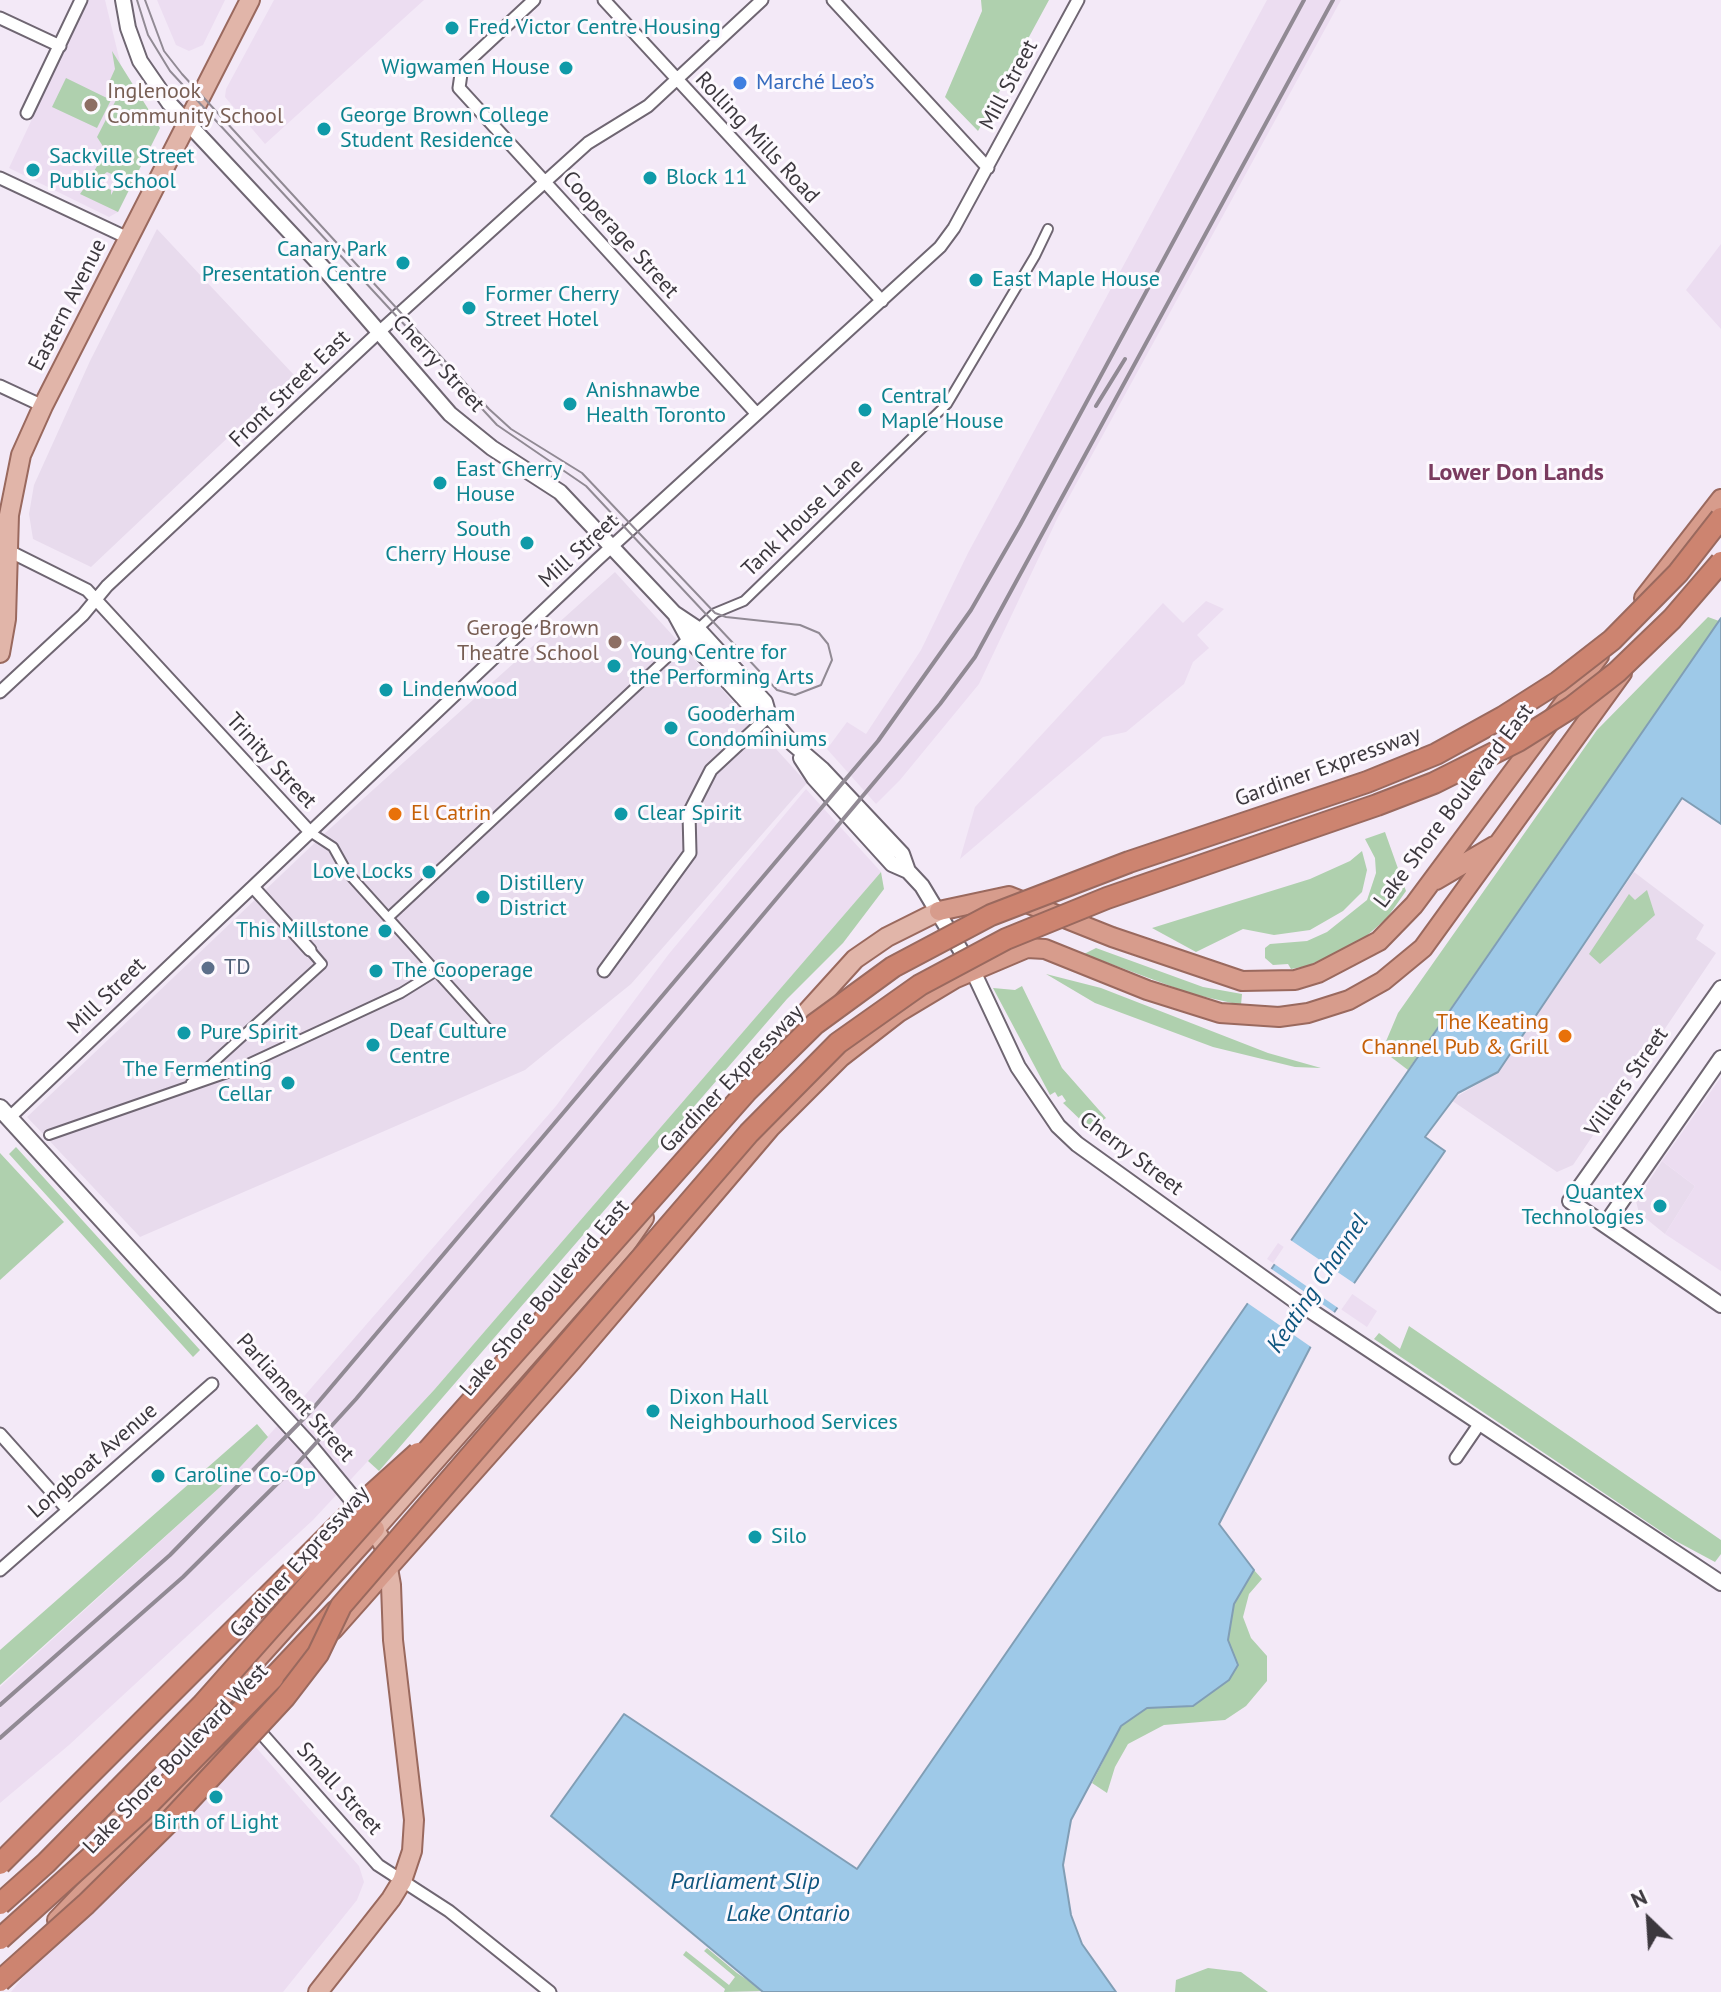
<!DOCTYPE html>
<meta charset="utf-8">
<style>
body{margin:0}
#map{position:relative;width:1721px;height:1992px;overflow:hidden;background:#f3e9f7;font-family:"PT Sans",sans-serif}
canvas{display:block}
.north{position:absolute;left:1609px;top:1880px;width:80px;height:80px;-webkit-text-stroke:6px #fdf9fe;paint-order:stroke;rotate:335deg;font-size:22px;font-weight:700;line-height:32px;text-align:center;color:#3c383e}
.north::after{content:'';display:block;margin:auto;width:28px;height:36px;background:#3c383e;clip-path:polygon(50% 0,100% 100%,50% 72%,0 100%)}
</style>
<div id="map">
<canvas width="1721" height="1992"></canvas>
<div class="north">N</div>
</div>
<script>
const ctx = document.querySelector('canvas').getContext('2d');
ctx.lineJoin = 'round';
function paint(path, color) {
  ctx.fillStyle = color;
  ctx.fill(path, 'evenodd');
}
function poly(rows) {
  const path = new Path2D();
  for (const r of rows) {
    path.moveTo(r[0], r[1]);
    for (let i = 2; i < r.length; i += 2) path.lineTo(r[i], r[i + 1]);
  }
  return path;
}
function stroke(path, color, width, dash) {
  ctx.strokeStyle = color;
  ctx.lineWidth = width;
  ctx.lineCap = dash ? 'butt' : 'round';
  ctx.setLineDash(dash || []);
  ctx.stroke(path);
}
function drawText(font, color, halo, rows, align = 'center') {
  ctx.font = font + ' "PT Sans",sans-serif';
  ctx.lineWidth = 6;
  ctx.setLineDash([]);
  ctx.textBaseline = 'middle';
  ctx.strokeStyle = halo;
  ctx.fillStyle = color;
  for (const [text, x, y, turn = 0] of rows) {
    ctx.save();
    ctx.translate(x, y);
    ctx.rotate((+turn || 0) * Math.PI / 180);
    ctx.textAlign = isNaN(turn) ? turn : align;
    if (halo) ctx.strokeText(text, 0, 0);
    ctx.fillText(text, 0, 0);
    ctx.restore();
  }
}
paint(poly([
 [157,229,294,375,91,567,33,539,29,514,34,485,90,361],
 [615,572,807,783,631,984,525,1070,140,1237,27,1117,324,834],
 [1634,872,1704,925,1696,939,1716,953,1573,1165,1557,1172,1451,1100,1498,1072],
 [1662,1161,1695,1186,1665,1234,1639,1213,1636,1201]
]), '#e8dbed');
paint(poly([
 [88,0,105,0,121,66,160,128,118,212,109,217,9,168],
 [157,0,225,0,203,45,189,51,176,45],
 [274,0,424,0,265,144,225,97,226,89],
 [1267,0,1341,0,1058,517,979,684,900,780,876,804,827,749,847,722,866,734,921,650,968,553],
 [1721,244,1721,329,1686,290],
 [1206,601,1224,609,1197,635,1209,648,1193,662,1184,684,1126,732,1103,737,960,859,975,807,1163,603,1183,623],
 [806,789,881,872,434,1390,313,1520,69,1745,0,1803,0,1687,229,1479,299,1402,556,1106,668,955],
 [1721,1077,1721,1271,1665,1234,1695,1186,1662,1161],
 [1278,1243,1377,1311,1367,1327,1267,1259],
 [254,1745,359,1866,364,1882,357,1900,283,1992,11,1992,36,1961]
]), '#ecddf1');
paint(poly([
 [981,0,1049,0,978,131,945,97,982,11],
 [112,51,160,128,118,212,80,194,90,180,111,190,111,195,118,183,116,176,107,172,97,180,90,178,106,151,97,137,116,100,107,87,115,69],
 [66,78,111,100,97,128,52,107],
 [1708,617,1719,621,1408,1070,1387,1054,1384,1046,1398,1013,1597,730],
 [1385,832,1406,891,1387,918,1356,945,1307,966,1291,969,1288,964,1273,965,1265,958,1265,948,1270,944,1307,941,1327,932,1367,900,1376,873,1375,858,1365,839],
 [1362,851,1367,870,1362,892,1343,911,1310,930,1274,935,1243,929,1196,952,1152,928,1310,879,1350,861],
 [881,872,884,889,843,943,787,999,379,1471,368,1461,434,1390],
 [1647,890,1655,915,1600,964,1589,954,1629,894,1635,900],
 [1096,948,1203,987,1242,994,1241,1005,1192,994,1084,954],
 [1046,974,1101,988,1268,1053,1321,1068,1295,1067,1213,1047,1095,1003],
 [1022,986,1062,1068,1106,1118,1090,1129,1063,1103,1066,1101,1062,1095,1058,1097,1055,1092,1050,1095,993,988,1015,990],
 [16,1147,200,1350,193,1357,9,1154],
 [0,1153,64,1222,0,1280],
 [1409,1326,1721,1540,1721,1554,1715,1562,1674,1540,1374,1339,1379,1333,1400,1349],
 [257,1424,268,1437,229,1479,0,1685,0,1650],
 [1254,1570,1262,1579,1249,1594,1243,1617,1251,1638,1267,1656,1267,1681,1246,1706,1225,1720,1164,1725,1128,1744,1115,1767,1107,1793,1092,1783,1121,1726,1147,1708,1193,1706,1229,1680,1238,1665,1228,1640,1234,1604],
 [707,1948,737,1973,764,1991,724,1992,725,1989,683,1955,686,1951,729,1985,735,1977,704,1951],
 [1208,1968,1241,1972,1268,1992,1175,1992,1176,1980]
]), '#afd0ae');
const water = poly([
 [1721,618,1721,824,1682,798,1498,1072,1458,1093,1425,1137,1445,1151,1311,1346,1219,1524,1254,1570,1234,1604,1228,1640,1238,1665,1229,1680,1193,1706,1147,1708,1121,1726,1071,1820,1063,1865,1071,1915,1082,1944,1116,1992,763,1992,551,1816,624,1714,857,1869,1721,618]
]);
paint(water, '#9ec9e8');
stroke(water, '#819eb5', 2);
paint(poly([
 [1289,1239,1358,1286,1341,1310,1273,1263],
 [1270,1268,1338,1315,1314,1349,1246,1302]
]), '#f3e9f7');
const pedestrian = poly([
 [310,832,333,847,347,872,489,1030],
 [389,917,715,613,744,601,947,404,1035,256,1048,229],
 [191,1083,322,964,310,950],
 [49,1135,233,1071,401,993,438,970]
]);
const minor = poly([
 [534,0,462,67,459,88,756,413],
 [604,0,882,301],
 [833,0,988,168],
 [0,18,60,46],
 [27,113,81,0],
 [0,178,130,239],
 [0,386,43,406],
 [3,548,87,590,310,832],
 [0,692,83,615,107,586,379,332,588,143,648,106,762,0],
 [253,887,310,950],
 [604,971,690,853,689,813,711,770,769,716],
 [9,1118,597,560,940,247,954,228,1078,0],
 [0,1434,68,1510],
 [1456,1458,1480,1423],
 [0,1570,212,1384],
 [255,1726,378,1865,449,1911,550,1992]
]);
const tertiary = poly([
 [123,0,128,28,140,61,169,103,327,272,450,414,492,448,560,492,674,613,698,629,765,702,769,716,793,744,822,769,902,854,908,871],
 [676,616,688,638,755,711,769,716],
 [801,758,814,778,892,864,908,871,922,886,972,969,1018,1067,1058,1126,1077,1144,1301,1305],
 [1721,988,1570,1201,1721,1305],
 [1605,1225,1721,1058],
 [1311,1311,1721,1583]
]);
const secondary = poly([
 [0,1108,308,1445,365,1514]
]);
const primary = poly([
 [0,653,6,619,9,515,21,455,43,406,250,0],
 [739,1087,855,959,887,937,939,911],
 [318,1992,391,1899,402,1881,412,1851,414,1820,393,1640,391,1585,384,1546,375,1529,626,1244,644,1218]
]);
const trunk = poly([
 [1644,598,1721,499],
 [1436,880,1494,846],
 [939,911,1009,896,1112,937,1242,981,1295,980,1318,973,1379,941,1414,905,1599,656],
 [333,1630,571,1362,770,1128,841,1057,899,1012,954,979,1027,948,1045,949,1147,990,1220,1013,1279,1017,1308,1013,1349,1000,1383,981,1423,948,1622,673],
 [181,1737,200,1722,375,1529],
 [112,1847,117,1790],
 [57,1920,296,1669]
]);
const motorway = poly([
 [273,1678,336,1611]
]);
stroke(pedestrian, '#6f6672', 12);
stroke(minor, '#6f6672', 15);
stroke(tertiary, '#6f6672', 18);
stroke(secondary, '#6f6672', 20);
stroke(primary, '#9a695e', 22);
stroke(trunk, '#9a695e', 22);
stroke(motorway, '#9a695e', 24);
stroke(pedestrian, '#fff', 8);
stroke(minor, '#fff', 11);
stroke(tertiary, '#fff', 14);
stroke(secondary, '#fff', 16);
stroke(primary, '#e1b5a9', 18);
stroke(trunk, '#d79c8c', 18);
stroke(motorway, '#cd8470', 20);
stroke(poly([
 [137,0,148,35,170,71,497,425,586,486,777,690,795,695,821,685,832,660,828,644,819,633,800,625,726,617,715,613,582,473,511,429,489,409,182,74,164,51,145,0]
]), '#918a94', 2);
stroke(poly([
 [1096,406,1125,359],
 [0,1705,170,1555,310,1412,878,741,971,610,1020,525,1304,0],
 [0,1738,183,1577,295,1466,356,1399,940,704,975,657,1333,0]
]), '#918a94', 4);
const motorwayBridge = poly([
 [0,1864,348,1516,418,1453],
 [0,1904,46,1863,203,1704,746,1092,815,1024,893,967,991,915,1129,862,1367,782,1436,754,1503,717,1558,682,1612,640,1678,573,1721,518],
 [0,1939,142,1811,273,1678],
 [0,1981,86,1904,167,1824,285,1697,318,1654,341,1606,749,1133,838,1043,920,985,1006,939,1107,898,1377,805,1434,783,1518,741,1572,707,1617,672,1672,619,1721,562]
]);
stroke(motorwayBridge, '#9a695e', 24, []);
stroke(motorwayBridge, '#cd8470', 20);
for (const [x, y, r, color] of [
 [452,28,8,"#0f9aa8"],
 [566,68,8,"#0f9aa8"],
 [740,83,8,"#3f7fe0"],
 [91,105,8,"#8d6e63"],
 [324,129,8,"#0f9aa8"],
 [33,170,8,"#0f9aa8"],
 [650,178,8,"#0f9aa8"],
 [403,263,8,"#0f9aa8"],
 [976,280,8,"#0f9aa8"],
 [469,308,8,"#0f9aa8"],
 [570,404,8,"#0f9aa8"],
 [865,410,8,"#0f9aa8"],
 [440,483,8,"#0f9aa8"],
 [527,543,8,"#0f9aa8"],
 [615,642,8,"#8d6e63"],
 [614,666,8,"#0f9aa8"],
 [386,690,8,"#0f9aa8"],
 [671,728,8,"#0f9aa8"],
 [395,814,8,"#e8710a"],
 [621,814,8,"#0f9aa8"],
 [429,872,8,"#0f9aa8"],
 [483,897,8,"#0f9aa8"],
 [385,931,8,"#0f9aa8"],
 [208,968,8,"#5c6f8a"],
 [376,971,8,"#0f9aa8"],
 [184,1033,8,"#0f9aa8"],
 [1565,1036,8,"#e8710a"],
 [373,1045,8,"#0f9aa8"],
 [288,1083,8,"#0f9aa8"],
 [1660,1206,8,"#0f9aa8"],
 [653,1411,8,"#0f9aa8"],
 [158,1476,8,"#0f9aa8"],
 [755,1537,8,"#0f9aa8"],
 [216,1797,8,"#0f9aa8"]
]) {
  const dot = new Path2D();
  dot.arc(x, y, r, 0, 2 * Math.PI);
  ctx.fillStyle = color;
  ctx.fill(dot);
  stroke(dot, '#fdf9fe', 3);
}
drawText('22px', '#0d838f', '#fdf9fe', [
 ["Fred Victor Centre Housing",468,28],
 ["Wigwamen House",550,68,"right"],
 ["George Brown College",340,116],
 ["Student Residence",340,141],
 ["Sackville Street",49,157],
 ["Public School",49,182],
 ["Block 11",666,178],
 ["Canary Park",387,250,"right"],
 ["Presentation Centre",387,275,"right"],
 ["East Maple House",992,280],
 ["Former Cherry",485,295],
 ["Street Hotel",485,320],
 ["Anishnawbe",586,391],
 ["Health Toronto",586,416],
 ["Central",881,397],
 ["Maple House",881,422],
 ["East Cherry",456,470],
 ["House",456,495],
 ["South",511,530,"right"],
 ["Cherry House",511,555,"right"],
 ["Young Centre for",630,653],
 ["the Performing Arts",630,678],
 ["Lindenwood",402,690],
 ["Gooderham",687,715],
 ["Condominiums",687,740],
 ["Clear Spirit",637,814],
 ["Love Locks",413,872,"right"],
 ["Distillery",499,884],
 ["District",499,909],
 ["This Millstone",369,931,"right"],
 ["The Cooperage",392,971],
 ["Deaf Culture",389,1032],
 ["Centre",389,1057],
 ["Pure Spirit",200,1033],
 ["The Fermenting",272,1070,"right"],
 ["Cellar",272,1095,"right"],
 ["Quantex",1644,1193,"right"],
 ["Technologies",1644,1218,"right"],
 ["Dixon Hall",669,1398],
 ["Neighbourhood Services",669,1423],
 ["Caroline Co-Op",174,1476],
 ["Silo",771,1537],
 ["Birth of Light",216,1823,"center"]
], 'left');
drawText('22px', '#366cbe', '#fdf9fe', [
 ["Marché Leo’s",756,83]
], 'left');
drawText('22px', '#3c383e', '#fdf9fe', [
 ["Mill Street",1009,85,-62],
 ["Rolling Mills Road",757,138,47],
 ["Cooperage Street",620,235,48],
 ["Eastern Avenue",68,305,-63],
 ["Cherry Street",438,364,47],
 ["Front Street East",290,389,-44],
 ["Tank House Lane",803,518,-44],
 ["Mill Street",579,551,-42],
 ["Trinity Street",271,761,47],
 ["Gardiner Expressway",1328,767,-20],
 ["Lake Shore Boulevard East",1454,806,-53],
 ["Mill Street",107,996,-44],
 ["Gardiner Expressway",732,1079,-46],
 ["Villiers Street",1627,1082,-55],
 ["Cherry Street",1131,1154,37],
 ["Lake Shore Boulevard East",545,1298,-50],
 ["Parliament Street",295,1398,48],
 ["Longboat Avenue",93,1461,-41],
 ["Gardiner Expressway",300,1562,-48],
 ["Lake Shore Boulevard West",176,1759,-46],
 ["Small Street",339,1789,48]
]);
drawText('22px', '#785e54', '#fdf9fe', [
 ["Inglenook",107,92],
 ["Community School",107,117],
 ["Geroge Brown",599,629,"right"],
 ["Theatre School",599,654,"right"]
], 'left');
drawText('22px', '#c56008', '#fdf9fe', [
 ["El Catrin",411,814],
 ["The Keating",1549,1023,"right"],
 ["Channel Pub & Grill",1549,1048,"right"]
], 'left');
drawText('22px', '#4e5e75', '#fdf9fe', [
 ["TD",224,968]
], 'left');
drawText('bold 24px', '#7a3b5f', '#fdf9fe', [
 ["Lower Don Lands",1516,473]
]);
drawText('italic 24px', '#0e557e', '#fdf9fe', [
 ["Keating Channel",1318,1284,-56],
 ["Parliament Slip",745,1882],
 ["Lake Ontario",788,1914]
]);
</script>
